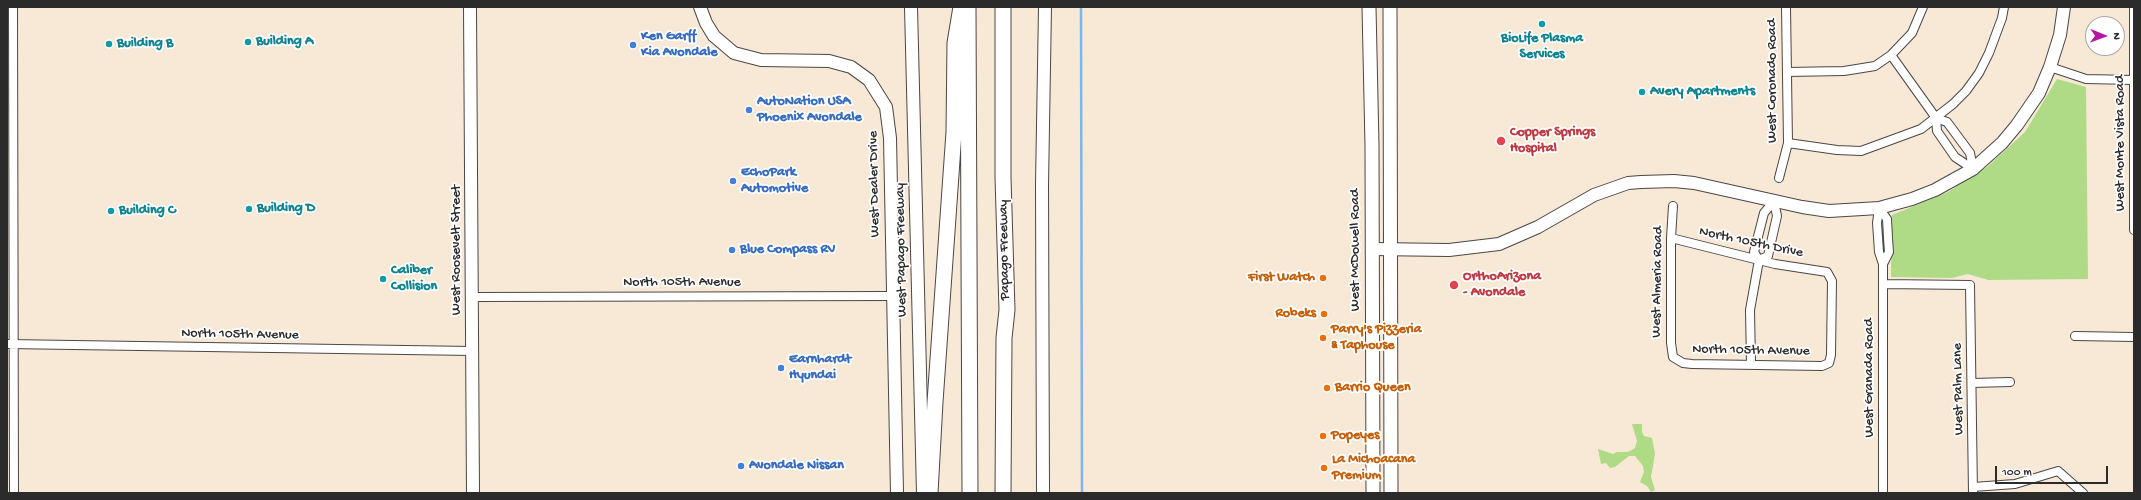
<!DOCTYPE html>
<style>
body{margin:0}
#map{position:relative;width:2141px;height:500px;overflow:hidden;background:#f8e8d6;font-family:"Gochi Hand",sans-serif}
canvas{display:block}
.frame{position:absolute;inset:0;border:8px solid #2b2b2b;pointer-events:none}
.north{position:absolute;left:2085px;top:16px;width:40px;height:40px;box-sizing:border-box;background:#fff;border:1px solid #aaa;border-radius:50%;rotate:91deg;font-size:11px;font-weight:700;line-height:16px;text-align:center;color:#2b2b2b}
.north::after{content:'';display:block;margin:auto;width:14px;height:18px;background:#b5179e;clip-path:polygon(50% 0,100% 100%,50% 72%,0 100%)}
.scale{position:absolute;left:1995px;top:466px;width:113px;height:18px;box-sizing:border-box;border:2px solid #2b2b2b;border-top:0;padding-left:5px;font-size:12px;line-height:14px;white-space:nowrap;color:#2b2b2b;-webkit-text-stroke:3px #fff;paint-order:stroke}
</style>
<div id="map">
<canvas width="2141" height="500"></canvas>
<div class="frame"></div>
<div class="north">N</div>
<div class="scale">100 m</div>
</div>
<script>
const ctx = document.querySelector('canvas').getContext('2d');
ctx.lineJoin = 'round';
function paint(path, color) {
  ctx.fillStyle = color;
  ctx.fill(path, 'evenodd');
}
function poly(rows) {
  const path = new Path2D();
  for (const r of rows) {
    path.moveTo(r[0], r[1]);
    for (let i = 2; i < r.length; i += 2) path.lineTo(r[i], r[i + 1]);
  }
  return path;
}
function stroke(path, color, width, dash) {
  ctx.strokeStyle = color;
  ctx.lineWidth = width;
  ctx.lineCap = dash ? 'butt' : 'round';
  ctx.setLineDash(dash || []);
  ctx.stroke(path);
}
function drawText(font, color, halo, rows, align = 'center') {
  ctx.font = font + ' "Gochi Hand",sans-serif';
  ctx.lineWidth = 3.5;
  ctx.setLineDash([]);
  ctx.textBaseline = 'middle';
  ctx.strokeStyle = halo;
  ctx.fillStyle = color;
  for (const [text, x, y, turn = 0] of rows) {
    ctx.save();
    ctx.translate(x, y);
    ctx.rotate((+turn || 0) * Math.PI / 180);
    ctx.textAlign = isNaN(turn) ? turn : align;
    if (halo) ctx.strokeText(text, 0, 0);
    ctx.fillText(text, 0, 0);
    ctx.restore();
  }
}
paint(poly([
 [2057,79,2086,87,2088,279,1988,280,1968,274,1952,278,1891,277,1892,215,1948,192,1987,167,2025,132],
 [1632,424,1642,424,1642,432,1644,436,1652,438,1655,454,1651,477,1655,490,1651,492,1647,486,1640,482,1644,472,1643,466,1635,456,1629,456,1615,467,1610,468,1606,463,1601,464,1598,449,1613,454,1617,452,1628,452,1635,448,1637,441]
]), '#afdb86');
stroke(poly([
 [1081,7,1082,493]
]), '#7db6ed', 2.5);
const street = poly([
 [13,7,14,493],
 [2134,7,2134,230],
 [1891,55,1936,118,1947,122,1970,153,1973,169],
 [2050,67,2086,79,2133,80],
 [1787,72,1844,71,1875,66,1891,55,1912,33,1923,7],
 [1936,118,1937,131,1955,157,1973,169],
 [1788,143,1837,150,1861,151,1921,129,1953,104,1966,91,1979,73,1989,53,2002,18,2004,7],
 [1779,178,1788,143,1786,7],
 [1879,208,1887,219,1888,238,1889,252,1883,264,1883,493],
 [1879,208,1877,223,1879,252,1883,264],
 [1671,238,1775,264,1827,272,1832,281,1831,355,1829,363,1822,366,1692,364,1683,363,1673,357,1671,343,1671,238,1673,206],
 [1759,260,1768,256,1777,216,1774,201],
 [1883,284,1970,285,1973,493],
 [472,297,893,296],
 [2075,336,2134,337],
 [7,344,472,351],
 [1751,364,1750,310,1759,260,1754,252,1764,213,1774,201],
 [1972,383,2010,382],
 [1973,487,2015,484,2058,471,2083,493]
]);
const secondary = poly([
 [470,7,473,493],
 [700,7,706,23,714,36,734,53,761,60,829,61,851,67,869,80,886,107,890,138,897,493],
 [911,7,923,493],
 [1372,249,1449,250,1499,244,1538,227,1594,195,1628,183,1641,182,1674,181,1694,183,1802,207,1829,211,1879,208,1912,199,1935,190,1973,169,2002,143,2017,125,2039,93,2050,67,2060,35,2064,7],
 [1043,493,1042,185,1045,7]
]);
const primary = poly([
 [1369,7,1372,146,1373,493],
 [1390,7,1391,493]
]);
const highway = poly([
 [968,7,970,493],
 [1003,7,1003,177,1007,310,1004,338,1003,493],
 [930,493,935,402,954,132,955,43,961,7]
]);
stroke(street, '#4a4745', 10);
stroke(secondary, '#4a4745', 14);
stroke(primary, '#4a4745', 15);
stroke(highway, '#4a4745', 17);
stroke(street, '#fff', 8);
stroke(secondary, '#fff', 12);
stroke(primary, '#fff', 13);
stroke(highway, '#fff', 15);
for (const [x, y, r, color] of [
 [1542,24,4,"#0f9aa8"],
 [248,42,4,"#0f9aa8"],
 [109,44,4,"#0f9aa8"],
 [633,45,4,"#3f7fe0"],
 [1642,92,4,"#0f9aa8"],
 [749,110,4,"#3f7fe0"],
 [1501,141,5,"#e0444e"],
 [733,181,4,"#3f7fe0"],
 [249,209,4,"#0f9aa8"],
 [111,211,4,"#0f9aa8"],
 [732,250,4,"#3f7fe0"],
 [1323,278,4,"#e8710a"],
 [383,279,4,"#0f9aa8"],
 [1454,285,5,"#e0444e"],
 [1324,314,4,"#e8710a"],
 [1323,338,4,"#e8710a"],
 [781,368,4,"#3f7fe0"],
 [1327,388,4,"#e8710a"],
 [1323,436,4,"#e8710a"],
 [741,466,4,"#3f7fe0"],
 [1324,468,4,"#e8710a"]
]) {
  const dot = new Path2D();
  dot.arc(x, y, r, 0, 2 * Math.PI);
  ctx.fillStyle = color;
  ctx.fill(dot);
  stroke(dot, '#fff', 1.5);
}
drawText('bold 14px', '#366cbe', '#fff', [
 ["Ken Garff",641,37],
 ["Kia Avondale",641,53],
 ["AutoNation USA",757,102],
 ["Phoenix Avondale",757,118],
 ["EchoPark",741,173],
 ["Automotive",741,189],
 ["Blue Compass RV",740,250],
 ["Earnhardt",789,360],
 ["Hyundai",789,376],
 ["Avondale Nissan",749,466]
], 'left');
drawText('bold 14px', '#0d838f', '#fff', [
 ["BioLife Plasma",1542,39,"center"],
 ["Services",1542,55,"center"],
 ["Building A",256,42],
 ["Building B",117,44],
 ["Avery Apartments",1650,92],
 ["Building D",257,209],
 ["Building C",119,211],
 ["Caliber",391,271],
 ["Collision",391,287]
], 'left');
drawText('14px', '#2b2b2b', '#fff', [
 ["West Coronado Road",1773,81,-90],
 ["West Monte Vista Road",2121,143,-90],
 ["West Dealer Drive",875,184,-91],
 ["North 105th Drive",1751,243,12],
 ["West Roosevelt Street",457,250,-90],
 ["West Papago Freeway",902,250,-91],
 ["Papago Freeway",1005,250,-91],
 ["West McDowell Road",1356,250,-90],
 ["West Almeria Road",1658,282,-89],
 ["North 105th Avenue",682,283],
 ["North 105th Avenue",240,335,1],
 ["North 105th Avenue",1751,351,1],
 ["West Granada Road",1870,378,-90],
 ["West Palm Lane",1959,389,-91]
]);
drawText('bold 14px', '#be3a42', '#fff', [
 ["Copper Springs",1510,133],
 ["Hospital",1510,149],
 ["OrthoArizona",1463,277],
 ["- Avondale",1463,293]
], 'left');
drawText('bold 14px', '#c56008', '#fff', [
 ["First Watch",1315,278,"right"],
 ["Robeks",1316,314,"right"],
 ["Parry's Pizzeria",1331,330],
 ["& Taphouse",1331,346],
 ["Barrio Queen",1335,388],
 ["Popeyes",1331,436],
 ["La Michoacana",1332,460],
 ["Premium",1332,476]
], 'left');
</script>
